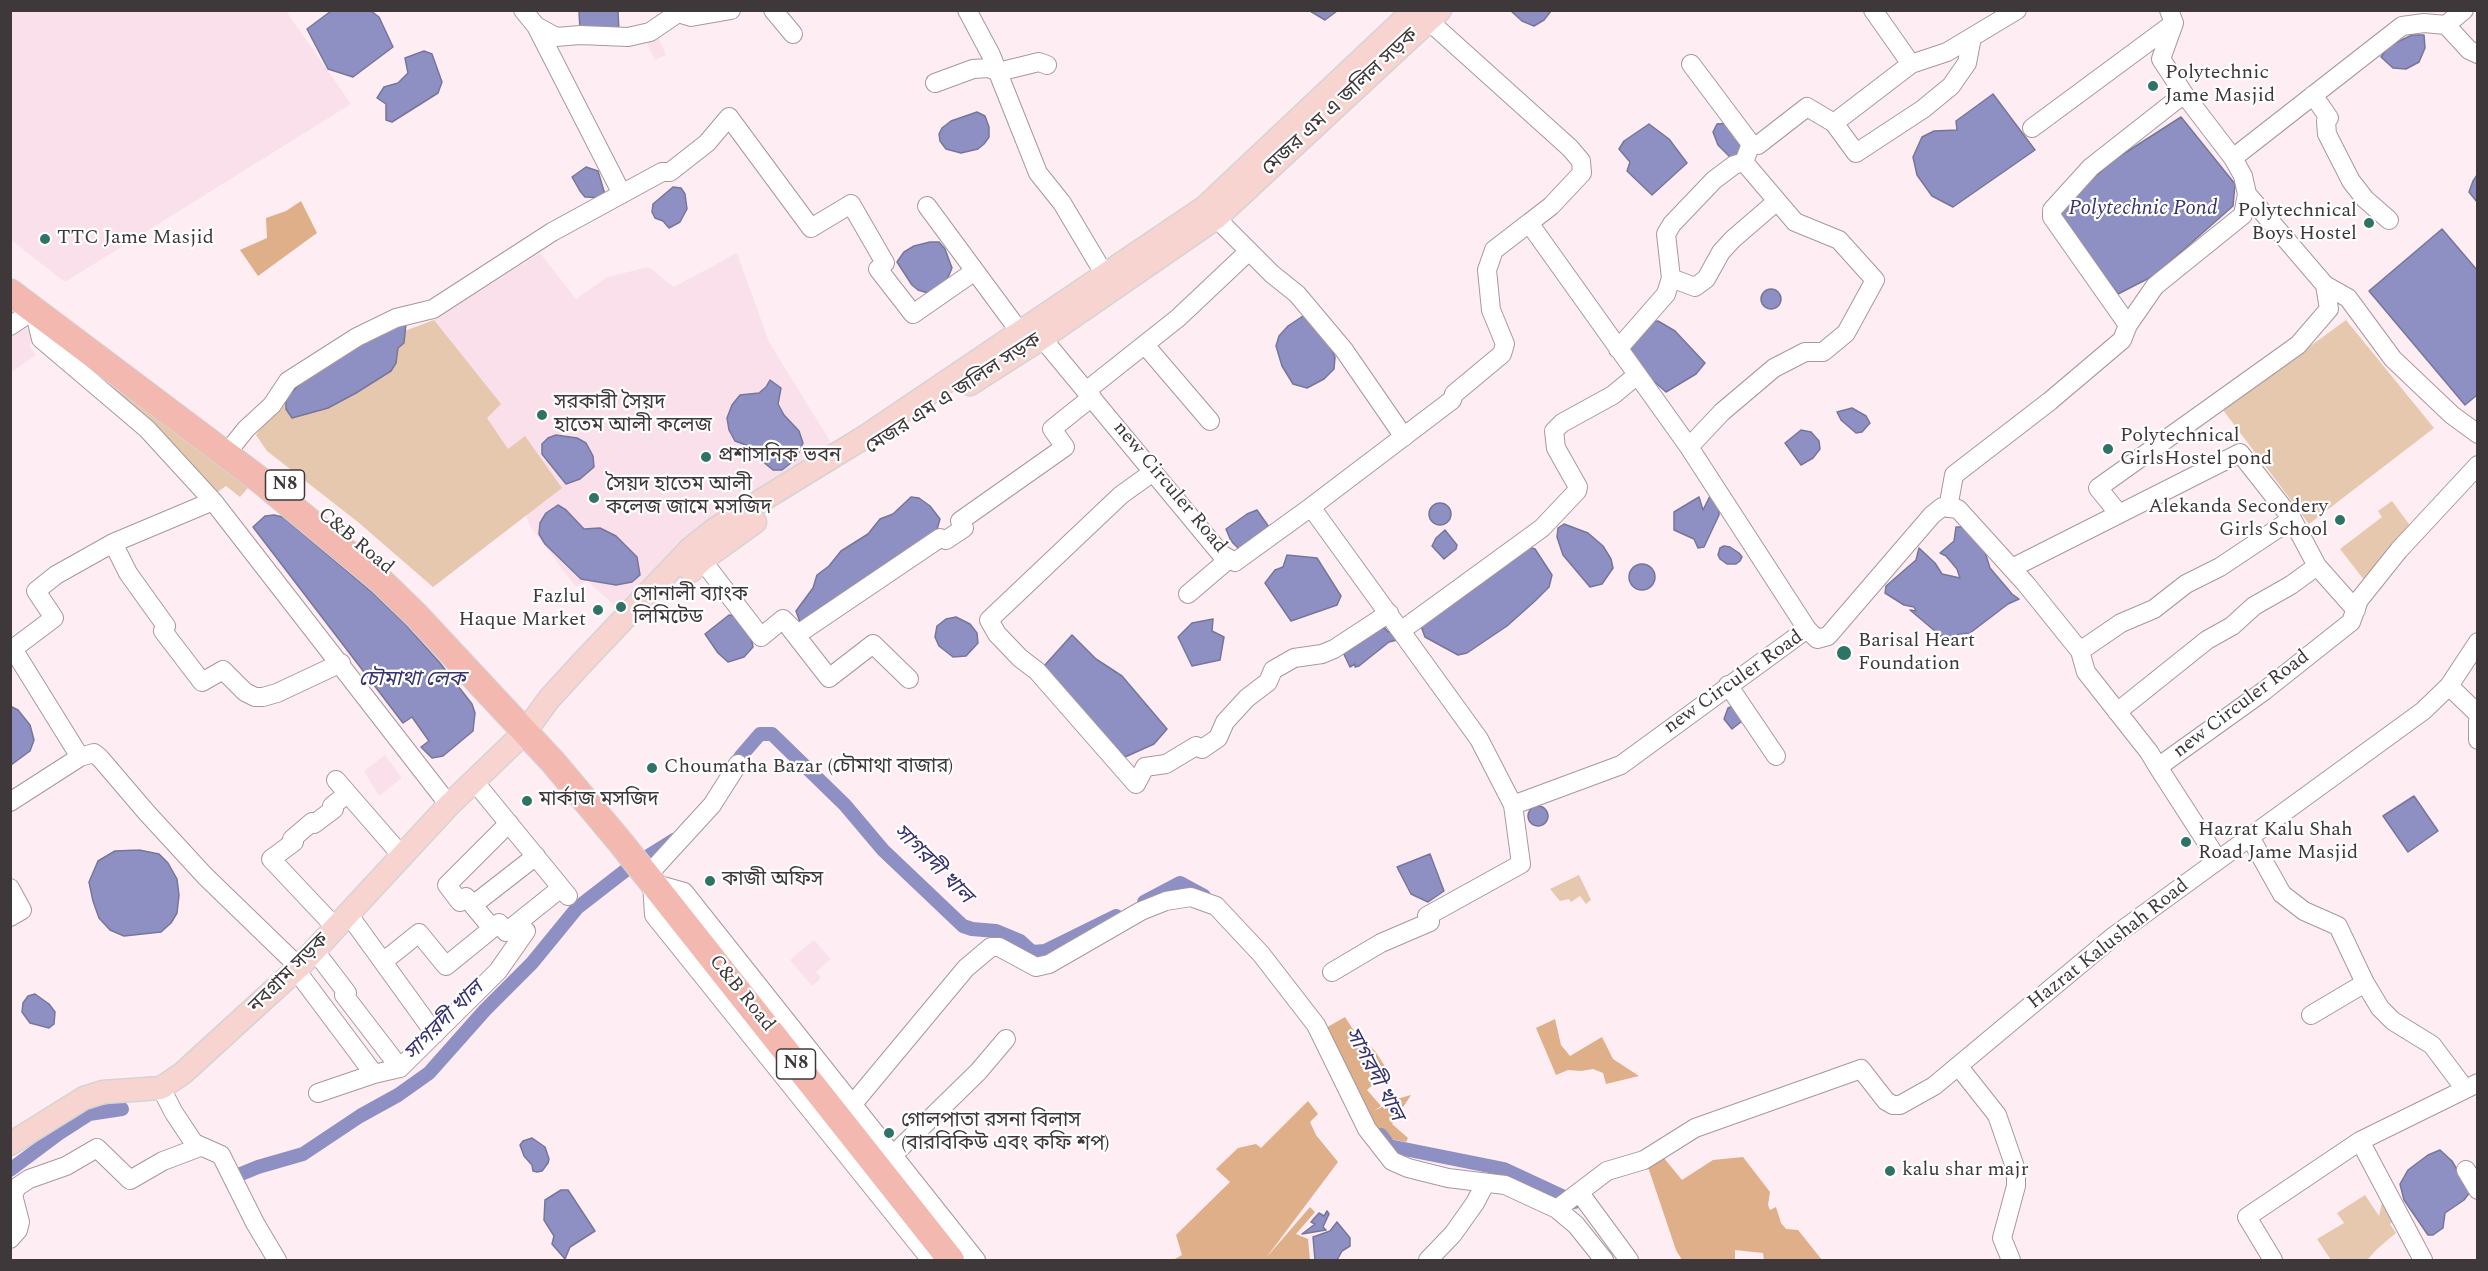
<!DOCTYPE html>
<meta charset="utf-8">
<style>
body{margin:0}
#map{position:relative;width:2488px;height:1271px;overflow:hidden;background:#feedf3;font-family:Spectral,serif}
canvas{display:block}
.frame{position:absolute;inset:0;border:12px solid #3f383b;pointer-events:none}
</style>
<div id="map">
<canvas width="2488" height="1271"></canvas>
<div class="frame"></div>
</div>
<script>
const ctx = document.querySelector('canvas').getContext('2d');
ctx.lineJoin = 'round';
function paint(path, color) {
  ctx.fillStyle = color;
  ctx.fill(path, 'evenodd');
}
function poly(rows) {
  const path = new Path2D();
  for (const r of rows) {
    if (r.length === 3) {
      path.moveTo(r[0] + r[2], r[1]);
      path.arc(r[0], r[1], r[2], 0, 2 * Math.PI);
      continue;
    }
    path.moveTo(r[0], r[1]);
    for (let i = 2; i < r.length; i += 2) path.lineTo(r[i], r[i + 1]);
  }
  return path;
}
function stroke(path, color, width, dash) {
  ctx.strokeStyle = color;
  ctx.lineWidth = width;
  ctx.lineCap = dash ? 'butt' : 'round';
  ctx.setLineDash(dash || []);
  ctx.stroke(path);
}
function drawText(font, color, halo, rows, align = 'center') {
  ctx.font = font + ' Spectral,"Noto Sans Bengali",serif';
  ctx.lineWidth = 4.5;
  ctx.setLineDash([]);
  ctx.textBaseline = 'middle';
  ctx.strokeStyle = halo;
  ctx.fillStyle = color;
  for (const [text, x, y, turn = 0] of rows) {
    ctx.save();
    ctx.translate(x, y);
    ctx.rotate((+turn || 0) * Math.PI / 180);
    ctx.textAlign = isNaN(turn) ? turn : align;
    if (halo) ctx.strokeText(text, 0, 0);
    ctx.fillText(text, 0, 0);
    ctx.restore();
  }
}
paint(poly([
 [10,11,286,11,351,104,65,282,11,240],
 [658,37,666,55,655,60,647,42],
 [540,253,576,299,607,277,649,267,674,287,737,253,769,342,833,446,620,611,587,580,576,587,530,526,526,515,433,587,358,522,267,451,256,435,377,342,434,320],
 [23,323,36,340,29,345,36,355,13,371,11,367,10,332],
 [385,755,402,778,379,796,364,771],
 [814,940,831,959,816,972,821,978,812,986,790,960]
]), '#fae0ea');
paint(poly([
 [434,320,501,404,487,418,508,449,525,436,562,488,433,587,358,522,267,451,256,435,283,395,317,364],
 [2346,320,2434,428,2309,524,2223,410],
 [45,336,255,480,240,497,226,486,215,494],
 [2392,501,2414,531,2368,585,2340,549,2382,517,2378,511],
 [1579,875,1591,900,1586,904,1580,896,1571,902,1569,899,1560,901,1550,889],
 [2365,1195,2379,1216,2382,1202,2395,1220,2390,1224,2396,1233,2377,1249,2368,1259,2369,1260,2331,1260,2317,1239,2344,1223,2337,1213]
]), '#e6c8af');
paint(poly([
 [301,201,317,233,258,276,240,250,267,238,266,218,286,211],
 [1345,1017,1352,1028,1375,1051,1388,1071,1367,1090,1381,1106,1374,1111,1397,1099,1411,1095,1392,1124,1408,1138,1406,1142,1385,1138,1368,1115,1324,1029],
 [1555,1019,1561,1045,1570,1056,1602,1037,1613,1059,1639,1076,1606,1084,1603,1073,1593,1069,1581,1071,1568,1070,1556,1075,1536,1028],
 [1308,1101,1318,1114,1310,1122,1316,1135,1338,1162,1266,1258,1310,1207,1315,1212,1296,1234,1308,1239,1310,1260,1173,1260,1182,1255,1176,1235,1230,1182,1216,1169,1238,1148,1256,1144,1261,1148],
 [1663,1157,1682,1180,1713,1160,1743,1157,1770,1192,1768,1205,1770,1210,1776,1207,1781,1223,1786,1229,1798,1230,1822,1260,1764,1260,1763,1253,1735,1250,1735,1260,1682,1260,1676,1250,1647,1164]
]), '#deaf88');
const water = poly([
 [331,11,371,11,379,17,393,47,353,77,328,69,307,29,331,11],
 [579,11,618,11,619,33,580,30,579,11],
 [1310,11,1337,11,1325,20,1310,11],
 [1511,11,1551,11,1544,20,1534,26,1522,21,1511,11],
 [2412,35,2424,35,2425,48,2419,62,2406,69,2393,68,2381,57,2389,46,2412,35],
 [424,51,432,54,442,82,438,93,392,122,386,120,386,104,377,98,384,87,398,83,408,73,405,58,424,51],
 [1993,94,2035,150,1953,207,1932,196,1917,175,1913,157,1922,137,1934,131,1957,130,1956,121,1993,94],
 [977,112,985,116,989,127,989,137,984,144,978,149,961,153,946,149,940,141,939,134,942,128,951,121,977,112],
 [2181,117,2235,184,2233,206,2155,275,2118,294,2060,215,2063,205,2114,160,2181,117],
 [1731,123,1740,131,1743,154,1733,160,1718,145,1713,132,1717,124,1731,123],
 [1649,124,1669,139,1687,163,1652,195,1627,171,1630,162,1619,149,1624,141,1649,124],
 [586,167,598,171,606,198,585,197,580,191,572,177,586,167],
 [2477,175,2477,202,2469,192,2473,181,2477,175],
 [673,187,681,188,685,194,687,209,680,222,669,228,663,221,655,218,652,212,653,204,673,187],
 [2442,229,2477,270,2477,395,2465,405,2369,291,2442,229],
 [930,242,939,242,945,249,952,268,946,282,928,293,918,290,912,285,897,262,904,252,914,246,930,242],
 [1771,299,10],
 [1303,316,1312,321,1330,346,1335,357,1334,369,1324,379,1307,388,1293,384,1282,366,1276,346,1279,336,1288,326,1303,316],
 [1658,321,1675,331,1705,363,1696,374,1666,392,1650,378,1629,348,1651,322,1658,321],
 [406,323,404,343,398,348,396,363,391,371,356,393,328,408,292,418,286,409,286,398,303,381,379,333,406,323],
 [770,380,781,388,778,404,784,415,799,431,803,443,796,459,782,470,773,470,762,461,754,448,735,441,729,430,727,418,732,405,740,395,759,393,766,387,770,380],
 [1852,408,1866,416,1870,423,1862,432,1856,433,1841,420,1837,412,1852,408],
 [1801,430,1811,432,1819,441,1820,449,1813,458,1801,465,1785,443,1801,430],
 [556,435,577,438,586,443,593,456,594,467,580,479,566,484,542,454,542,444,548,438,556,435],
 [1710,496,1719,506,1719,515,1704,547,1698,548,1694,539,1674,530,1674,512,1699,497,1703,510,1710,496],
 [911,497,919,498,930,506,940,519,936,533,800,622,796,611,813,588,817,575,829,566,841,551,868,534,880,519,893,514,911,497],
 [1440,514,11],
 [558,505,566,510,584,529,600,528,616,536,637,557,640,575,632,582,616,585,581,579,545,544,539,534,540,523,546,513,558,505],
 [1257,510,1271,530,1242,552,1231,541,1226,529,1247,514,1257,510],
 [274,515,283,517,374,594,405,624,440,663,472,704,475,713,473,731,443,756,432,758,421,747,429,741,412,717,403,723,253,527,265,516,274,515],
 [1564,524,1588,533,1603,546,1611,559,1613,568,1602,584,1590,587,1563,555,1557,537,1558,528,1564,524],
 [1956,527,1962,527,1984,549,1990,568,2012,594,2019,599,2008,604,1970,633,1959,634,1954,638,1942,637,1910,610,1916,611,1914,607,1904,605,1885,593,1886,586,1916,560,1919,548,1935,563,1942,574,1960,578,1957,569,1946,556,1940,553,1954,541,1956,527],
 [1445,530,1457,545,1456,549,1444,559,1432,546,1436,538,1445,530],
 [1724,546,1730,547,1739,553,1742,557,1740,561,1736,564,1727,564,1720,559,1718,555,1720,548,1724,546],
 [1528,547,1535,549,1552,575,1549,587,1535,601,1507,626,1467,653,1458,655,1425,637,1421,626,1528,547],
 [1287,555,1317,558,1341,596,1337,605,1291,621,1265,583,1275,570,1283,567,1287,555],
 [1642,577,13],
 [729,615,735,616,750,633,753,647,744,657,728,662,718,653,705,634,729,615],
 [956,617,970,624,977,633,978,643,966,656,953,657,939,646,935,637,937,626,946,619,956,617],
 [1213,619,1212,631,1224,637,1220,660,1192,666,1178,637,1192,623,1213,619],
 [1384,627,1388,632,1395,630,1397,640,1389,642,1359,666,1355,667,1355,664,1350,667,1341,648,1384,627],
 [1072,635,1096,659,1122,676,1167,729,1154,744,1125,757,1066,695,1044,666,1072,635],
 [1736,705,1746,718,1732,729,1724,719,1728,708,1736,705],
 [10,706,18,710,30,725,34,740,30,751,11,765,10,706],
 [2414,796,2438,831,2408,852,2383,816,2414,796],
 [1538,816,10],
 [139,850,159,854,168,863,177,879,179,895,177,913,171,923,161,932,124,936,110,930,99,918,93,901,89,882,98,861,115,851,139,850],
 [1430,854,1444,891,1428,902,1411,894,1397,867,1430,854],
 [35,994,49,1004,55,1012,54,1024,49,1028,30,1023,22,1012,23,1003,28,996,35,994],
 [532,1138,545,1147,549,1159,548,1163,542,1171,537,1172,533,1171,532,1165,524,1156,520,1145,523,1141,532,1138],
 [2440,1150,2452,1161,2470,1192,2464,1200,2445,1213,2443,1228,2433,1235,2428,1235,2404,1200,2400,1184,2408,1170,2428,1155,2440,1150],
 [561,1190,568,1190,595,1231,570,1247,565,1259,552,1244,554,1236,544,1220,545,1200,561,1190],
 [1327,1211,1329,1214,1323,1227,1326,1230,1302,1234,1315,1224,1311,1222,1319,1213,1324,1216,1327,1211],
 [1337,1222,1350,1238,1350,1246,1342,1251,1337,1260,1315,1260,1313,1237,1330,1231,1337,1222]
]);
paint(water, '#8e90c3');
stroke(water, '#76769a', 1.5);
stroke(poly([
 [733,771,741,756,760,734,772,734,845,805,883,850,963,926,972,929,996,931,1020,941,1032,952,1045,951,1116,916],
 [1144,902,1180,883,1204,896],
 [1381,1135,1389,1146,1504,1169,1575,1202],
 [10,1170,61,1132,89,1114,122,1109],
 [236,1176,258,1167,303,1154,360,1116,398,1095,429,1073,485,1010,532,963,577,908,626,870,674,840]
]), '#8e90c3', 14);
const minor = poly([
 [523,10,536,26,622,194],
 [773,10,793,34],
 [967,10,991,55,1038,173,1062,203,1112,287],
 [1873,10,1911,64],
 [2169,10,2174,23,2161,59,2184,94,2233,158,2243,176,2247,194,2325,285,2348,298,2393,359,2452,415,2478,434],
 [1420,13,1570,148,1581,161,1582,173,1551,206,1529,223,1689,447,1807,629],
 [2446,25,2469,50,2478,54],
 [536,26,556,37,580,35,628,37,650,32,678,13,691,17,731,10],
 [1691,64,1751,144],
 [935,83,973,69,989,68,998,72,1039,62,1047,65],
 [2313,95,2329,118,2326,121,2327,134,2351,181,2365,199,2389,220],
 [1834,123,1856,153,1923,109,1951,86,1967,63,1972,37],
 [2032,128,2174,23],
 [2233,158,2402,26,2424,23,2446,25,2464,10],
 [927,206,1020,332],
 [1216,218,1272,274,1297,294,1344,350,1404,437],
 [1671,278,1695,287,1706,279,1721,252,1733,239,1777,201],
 [2128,325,2052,217,2052,210,2091,167,2184,94],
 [10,326,34,310,41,339,147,429,213,501,449,805],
 [1042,338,1221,554,1235,562,1311,507,1479,739,1513,805,1621,765,1807,629,1817,639,1828,636,1932,515,1942,507,1958,509,2026,584,2080,651,2086,672,2149,752,2158,767,2264,691,2351,622,2359,600,2399,550,2478,465],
 [1145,345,1210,421],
 [1618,349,1666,294,1671,278,1666,234,1672,224,1714,180,1734,165,1744,162,1751,144,1758,145,1807,107,1834,123,1911,64,1947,52,2017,10],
 [1086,391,1178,318,1249,251],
 [234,444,246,429,272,405,288,381,357,337,396,318,433,309,552,232,662,172,670,172,707,143,729,117,811,228,851,204,885,263,878,269,913,314,975,271],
 [1689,447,1722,412,1774,368,1805,352,1823,352,1846,333,1875,280,1839,240,1795,222,1744,162],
 [1153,472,1121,495,989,620,997,634,1020,658,1037,671,1136,784,1145,767,1166,764,1196,746,1202,749,1218,738,1225,722,1247,698,1268,682,1273,670,1294,658,1322,654,1334,649,1389,613],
 [1311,507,1452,400,1454,394,1502,354,1505,344,1491,310,1487,270,1494,250,1529,223],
 [1948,508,1954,475,2050,401,2122,340,2128,325,2155,286,2243,215,2247,194],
 [2119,514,2098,488,2298,345,2329,309,2325,285],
 [113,543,128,573,166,626,163,631,202,682,223,670,245,692,255,697,263,697,277,693,341,663],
 [702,560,761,637,783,619,798,634,940,538,946,540,964,528,960,521,1065,447,1052,429,1092,397],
 [2012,568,2240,453,2292,519,2317,566],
 [1188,594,1229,559],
 [790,628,829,678,873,644,909,679],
 [1402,630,1542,528,1577,491,1578,487,1556,448,1554,431,1562,423,1613,395,1637,375],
 [13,649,80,757,94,753,100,758,147,813,205,876,299,967],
 [10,651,54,618,36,591,56,575,113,543,213,501],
 [2080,651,2121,623,2154,609,2186,584,2220,567,2292,519],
 [1728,685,1776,756],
 [2449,686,2478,714],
 [2117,712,2207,640,2232,626,2254,606,2291,585,2317,566,2356,610],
 [2478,721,2478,740],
 [2158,767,2218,860],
 [336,780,402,856],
 [474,781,568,896],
 [10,802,80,757],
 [2250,837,2282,894,2304,911,2338,926,2365,983,2311,1015],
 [647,876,712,805,738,764],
 [10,888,22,910,10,917],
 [473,905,536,856],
 [349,915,435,1034],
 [491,927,466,897,460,902,447,885,509,823],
 [336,928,271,859,294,842,292,839,312,822,314,824,334,809,332,806,347,794],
 [315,951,347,993,344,995,400,1068],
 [384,961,419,933,446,966,499,923,506,932,561,888],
 [296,970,374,1074],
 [1332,972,1381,943,1430,922,1427,916,1521,864,1513,805],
 [2365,983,2380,1008,2393,1021,2432,1045,2465,1089],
 [1959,1067,1997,1115,2016,1170,2016,1186,2002,1238,2011,1260],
 [161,1088,174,1113,194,1143,221,1155,255,1223,277,1260],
 [318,1093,374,1074,400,1068,498,971,526,931],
 [852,1105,966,968,991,947,999,947,1036,967,1049,964,1141,911,1166,901,1191,897,1216,906,1261,954,1316,1025,1367,1129,1392,1161,1408,1168,1448,1178,1505,1185,1557,1209,1576,1225,1604,1260],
 [2360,1141,2423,1260],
 [892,1156,978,1072,1006,1039],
 [2466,1170,2478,1190],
 [1579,1192,1629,1260],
 [1557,1209,1607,1171,1644,1160,1695,1128,1861,1069,1886,1101,1893,1105,1900,1105,1934,1086,2114,936,2423,711,2449,686,2478,642],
 [10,1239,18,1230,20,1222,13,1195,17,1187,29,1179,66,1166,97,1148,130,1180,163,1161,200,1147],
 [931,1260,654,915,652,883,684,892,976,1260],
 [1428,1260,1453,1234,1475,1203,1485,1184],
 [2273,1260,2247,1217,2360,1141,2478,1083]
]);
const major = poly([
 [970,384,1042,338,1216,218,1440,10],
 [691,571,702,560,755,522],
 [10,1144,84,1098,103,1092,161,1088,183,1073,299,967,449,805,525,732,549,699,581,664,690,549,715,529,863,438,1205,207,1414,10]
]);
const highway = poly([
 [10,292,260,480,380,580,416,615,553,762,621,843,951,1260]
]);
stroke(minor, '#a8989e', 20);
stroke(major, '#d5d3d4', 25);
stroke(highway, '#d5d3d4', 28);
stroke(minor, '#fff', 18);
stroke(major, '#f8d4d0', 22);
stroke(highway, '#f3b8b0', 26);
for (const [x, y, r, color] of [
 [2153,86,6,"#2e7366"],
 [2369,223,6,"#2e7366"],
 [45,239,6,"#2e7366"],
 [542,415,6,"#2e7366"],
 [2108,449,6,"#2e7366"],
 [706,457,6,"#2e7366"],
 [594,498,6,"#2e7366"],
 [2340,520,6,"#2e7366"],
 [621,607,6,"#2e7366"],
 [598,610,6,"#2e7366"],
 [1844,653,8,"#2e7366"],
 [652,768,6,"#2e7366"],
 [527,801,6,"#2e7366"],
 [2186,842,6,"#2e7366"],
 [710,881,6,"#2e7366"],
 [889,1133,6,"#2e7366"],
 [1890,1171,6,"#2e7366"]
]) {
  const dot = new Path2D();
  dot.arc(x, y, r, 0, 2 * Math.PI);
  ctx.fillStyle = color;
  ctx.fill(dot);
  stroke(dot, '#fff', 2);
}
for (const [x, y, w] of [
 [285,485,39],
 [796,1064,39]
]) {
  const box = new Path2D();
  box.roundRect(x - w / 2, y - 15, w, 30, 4.5);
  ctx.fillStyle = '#fff';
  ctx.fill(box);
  stroke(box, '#3f383b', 1.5);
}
drawText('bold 18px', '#3f383b', null, [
 ["N8",285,485],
 ["N8",796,1064]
]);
drawText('20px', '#3f383b', '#fff', [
 ["Polytechnic",2165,74],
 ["Jame Masjid",2165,97],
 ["Polytechnical",2357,212,"right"],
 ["Boys Hostel",2357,235,"right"],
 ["TTC Jame Masjid",57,239],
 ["সরকারী সৈয়দ",554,404],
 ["হাতেম আলী কলেজ",554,427],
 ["Polytechnical",2120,437],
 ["GirlsHostel pond",2120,460],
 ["প্রশাসনিক ভবন",718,457],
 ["সৈয়দ হাতেম আলী",606,486],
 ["কলেজ জামে মসজিদ",606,509],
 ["Alekanda Secondery",2328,508,"right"],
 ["Girls School",2328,531,"right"],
 ["সোনালী ব্যাংক",633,596],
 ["লিমিটেড",633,619],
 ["Fazlul",586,598,"right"],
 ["Haque Market",586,621,"right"],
 ["Barisal Heart",1858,642],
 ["Foundation",1858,665],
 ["Choumatha Bazar (চৌমাথা বাজার)",664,768],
 ["মার্কাজ মসজিদ",539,801],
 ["Hazrat Kalu Shah",2198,831],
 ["Road Jame Masjid",2198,854],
 ["কাজী অফিস",722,881],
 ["গোলপাতা রসনা বিলাস",901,1122],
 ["(বারবিকিউ এবং কফি শপ)",901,1145],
 ["kalu shar majr",1902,1171]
], 'left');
drawText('20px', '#3f383b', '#fff', [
 ["মেজর এম এ জলিল সড়ক",1341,103,-43],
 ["মেজর এম এ জলিল সড়ক",954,395,-33],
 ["new Circuler Road",1169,488,50],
 ["C&B Road",355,542,40],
 ["new Circuler Road",1734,683,-35],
 ["new Circuler Road",2242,705,-37],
 ["Hazrat Kalushah Road",2109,945,-38],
 ["নবগ্রাম সড়ক",290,974,-45],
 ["C&B Road",741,994,51]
]);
drawText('italic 21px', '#373271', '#fff', [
 ["Polytechnic Pond",2143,210],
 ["চৌমাথা লেক",412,681],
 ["সাগরদী খাল",932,865,45],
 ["সাগরদী খাল",445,1022,-45],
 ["সাগরদী খাল",1373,1075,62]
]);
</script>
